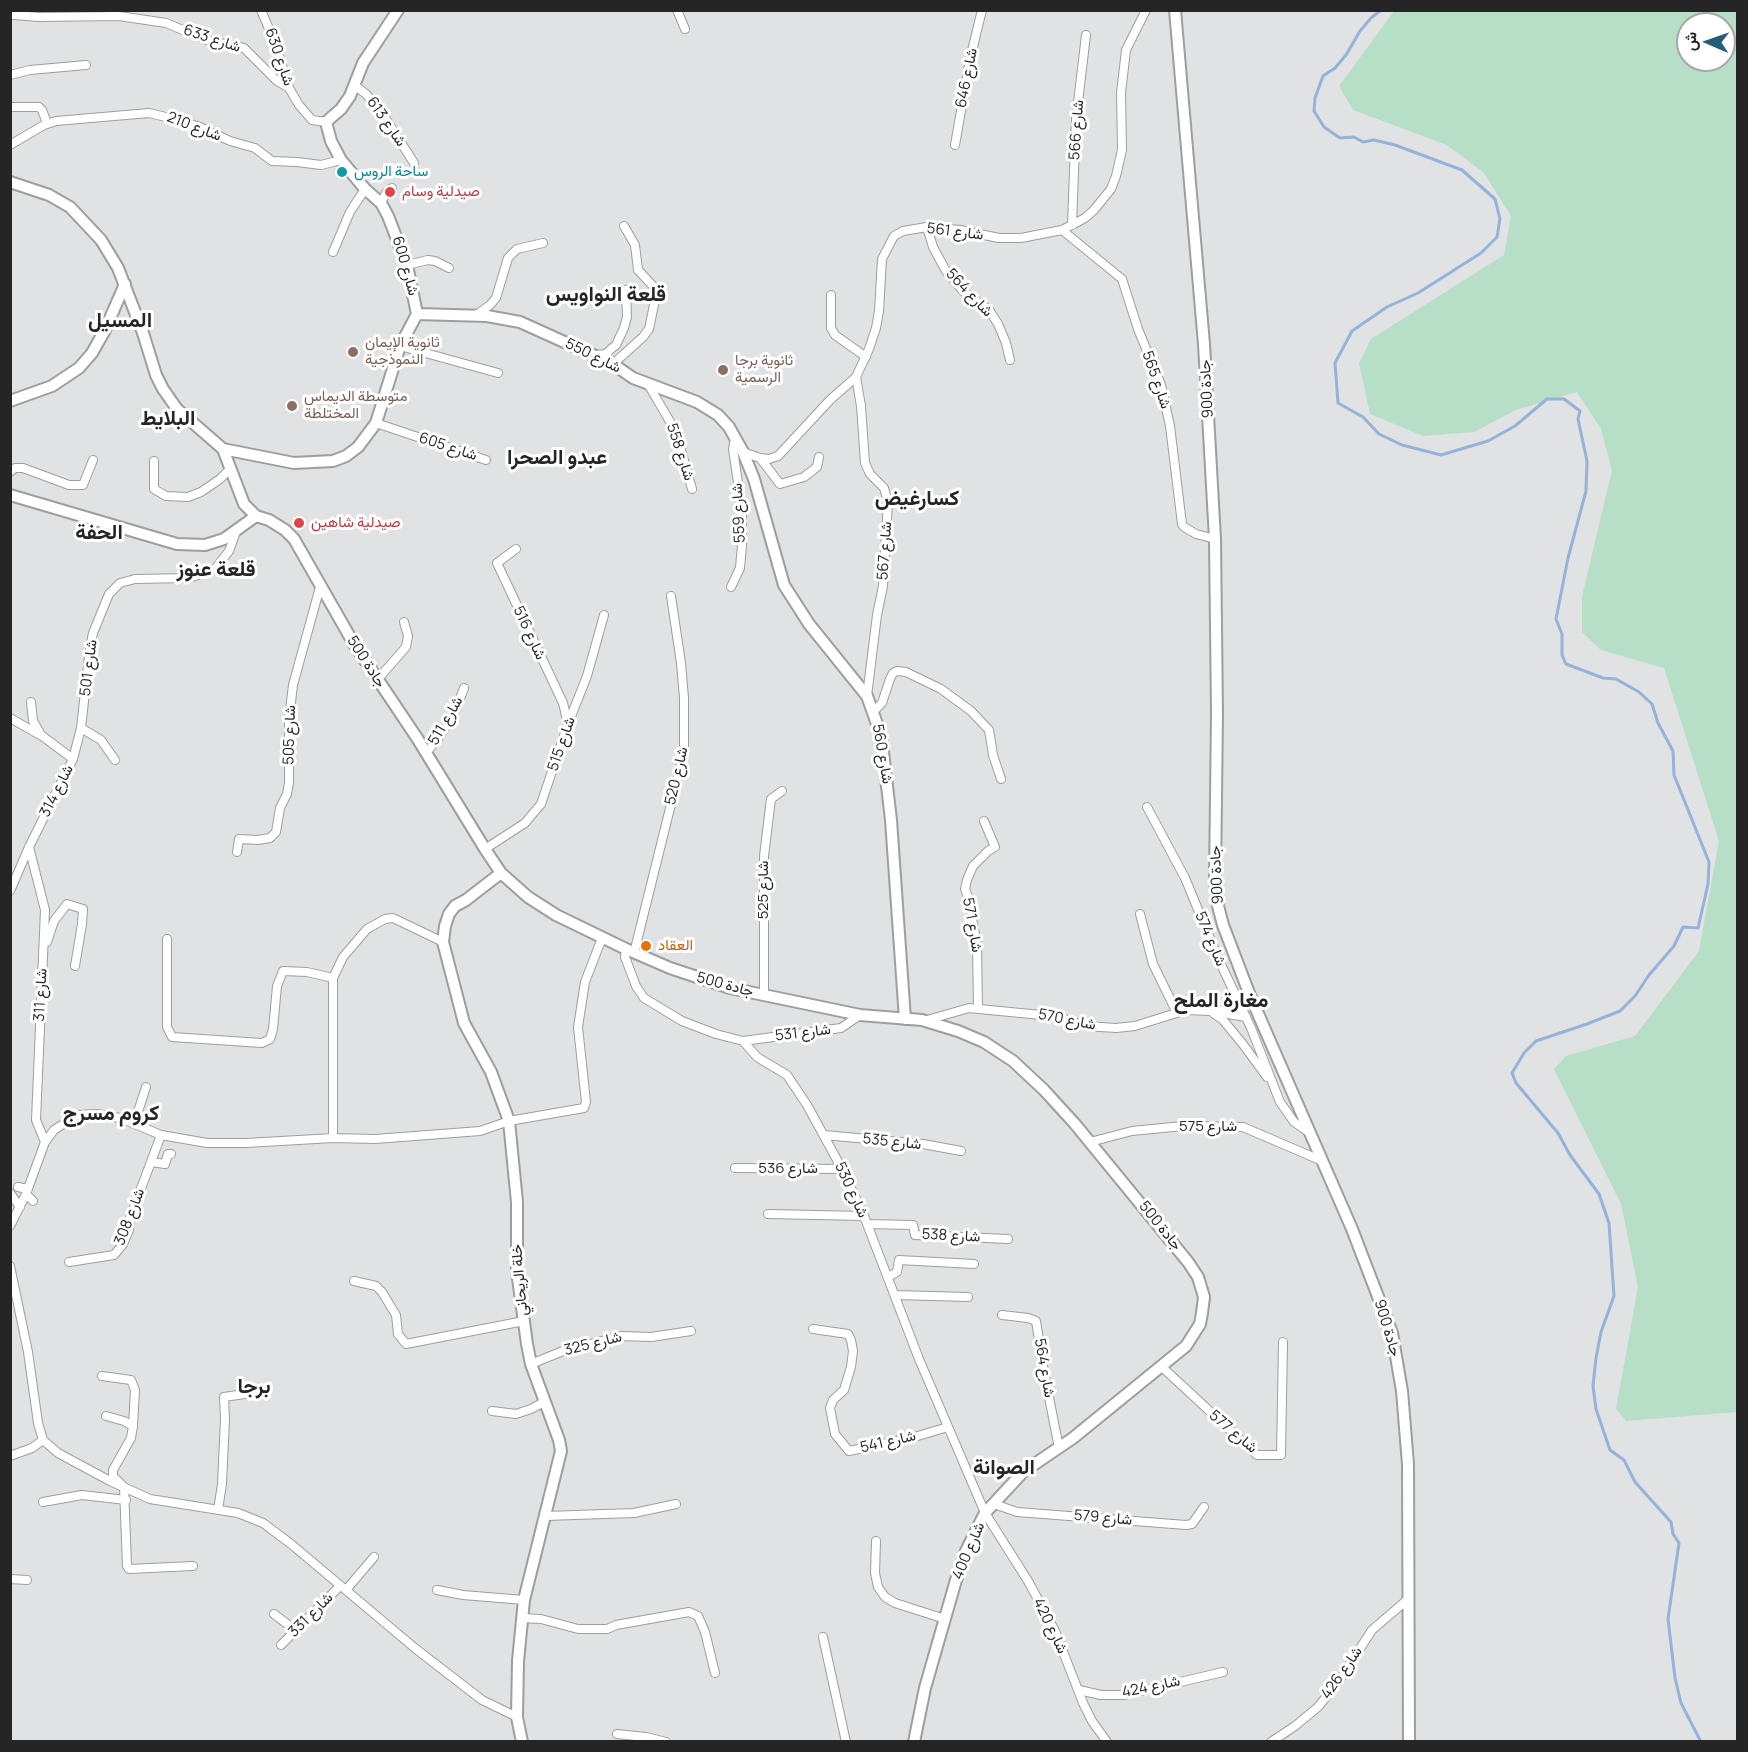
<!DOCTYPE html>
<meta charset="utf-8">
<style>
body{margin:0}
#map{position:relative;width:1748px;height:1752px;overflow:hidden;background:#e1e2e4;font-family:Manrope,Vazirmatn,sans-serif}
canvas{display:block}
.frame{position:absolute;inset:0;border:12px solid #252526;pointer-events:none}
.north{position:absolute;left:1676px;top:12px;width:60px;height:60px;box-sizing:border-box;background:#fff;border:2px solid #a8a8a8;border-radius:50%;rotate:272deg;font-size:16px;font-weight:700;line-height:24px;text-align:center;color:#252526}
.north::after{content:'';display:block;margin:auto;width:21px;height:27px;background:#265c77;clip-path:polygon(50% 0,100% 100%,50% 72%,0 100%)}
</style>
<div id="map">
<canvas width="1748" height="1752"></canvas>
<div class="frame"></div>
<div class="north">ش</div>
</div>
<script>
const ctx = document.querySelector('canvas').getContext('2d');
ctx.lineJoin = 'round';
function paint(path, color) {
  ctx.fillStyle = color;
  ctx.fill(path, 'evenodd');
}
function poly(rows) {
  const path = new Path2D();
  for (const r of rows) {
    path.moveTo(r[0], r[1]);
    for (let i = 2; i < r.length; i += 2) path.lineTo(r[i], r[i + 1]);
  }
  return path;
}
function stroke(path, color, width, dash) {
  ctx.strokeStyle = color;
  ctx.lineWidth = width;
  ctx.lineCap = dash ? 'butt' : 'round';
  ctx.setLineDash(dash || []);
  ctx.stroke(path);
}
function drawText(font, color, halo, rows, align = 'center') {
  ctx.font = font + ' Manrope,Vazirmatn,sans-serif';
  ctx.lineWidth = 6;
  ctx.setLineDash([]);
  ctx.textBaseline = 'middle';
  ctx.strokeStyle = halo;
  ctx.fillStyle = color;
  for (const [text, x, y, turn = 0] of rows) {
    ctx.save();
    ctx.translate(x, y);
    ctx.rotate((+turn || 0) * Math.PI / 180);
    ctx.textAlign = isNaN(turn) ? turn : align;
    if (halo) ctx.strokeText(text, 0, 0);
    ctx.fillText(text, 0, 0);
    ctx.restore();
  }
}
paint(poly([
 [1395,10,1737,11,1737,1412,1626,1421,1616,1409,1638,1287,1621,1204,1554,1069,1566,1056,1635,1036,1699,951,1719,841,1664,668,1601,650,1582,632,1582,597,1612,470,1601,429,1577,392,1516,410,1474,432,1423,436,1370,414,1359,363,1371,339,1504,255,1511,216,1484,173,1447,145,1353,110,1339,86],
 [1688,24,1724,24,1724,60,1688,60]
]), '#b7dec6');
stroke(poly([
 [1381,10,1371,18,1360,31,1346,55,1335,68,1323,76,1315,98,1314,111,1324,127,1340,138,1354,137,1363,142,1374,140,1395,145,1462,170,1495,199,1500,219,1497,237,1481,253,1418,293,1387,307,1352,331,1335,363,1338,403,1363,417,1379,434,1402,445,1441,455,1488,441,1515,426,1547,399,1564,399,1580,411,1578,419,1587,461,1586,491,1568,558,1556,619,1562,634,1562,655,1566,664,1603,678,1616,679,1639,692,1652,704,1658,723,1673,751,1674,775,1709,862,1708,884,1698,928,1683,927,1674,946,1649,975,1635,996,1620,1011,1587,1024,1536,1041,1524,1053,1512,1073,1516,1083,1558,1133,1570,1155,1599,1194,1609,1223,1614,1296,1601,1332,1596,1358,1593,1386,1596,1409,1610,1450,1624,1460,1635,1482,1671,1522,1673,1534,1679,1543,1668,1619,1675,1678,1681,1703,1701,1742]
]), '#95b2d9', 3);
const street = poly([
 [261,10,275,43,289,88,299,105,312,120,326,122],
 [677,10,685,29],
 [14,15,39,17,119,16,166,23,209,41,244,48,276,80,289,88],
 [10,75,30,70,86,65],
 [354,85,366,94,382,113,414,163],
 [10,107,39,107,42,110,47,123],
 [10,145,44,125,56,121,149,113,178,120,200,127,230,141,255,148,272,161,297,162,321,165,341,160],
 [955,145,970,59,982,10],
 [381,203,386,193,392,188],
 [1072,225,1076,119,1086,35],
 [927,227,933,247,946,271,963,291,989,310,998,324,1006,343,1010,360],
 [1062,230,1122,279,1138,329,1161,385,1170,426,1182,524,1184,527,1196,534,1215,539],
 [333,252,350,212,365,189],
 [407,265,428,260,435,261,449,268],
 [831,295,831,328,835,335,866,357],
 [476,315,490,305,496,298,508,258,517,249,543,243],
 [400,346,498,373],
 [596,355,606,354,611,349,616,345,624,328,627,317,626,290],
 [613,364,643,337,649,329,655,300,654,287,638,270,635,245,624,226],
 [856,377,861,406,865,463,870,474,884,488,888,502,883,586,877,615,867,696],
 [648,384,676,432,692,489],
 [376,423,486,460],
 [743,452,760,458,769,459,778,456,830,400,856,377,869,349,876,328,879,311,882,259,894,236,903,231,927,227,960,230,999,238,1021,238,1062,230,1085,218,1094,210,1111,189,1116,176,1122,150,1121,93,1126,50,1146,10],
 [760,458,780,484,804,477,817,467,819,457],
 [154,461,154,489,166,496,188,497,201,492,220,479,231,468],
 [10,472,15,468,23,468,69,485,83,485,93,460],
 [516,549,497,563,563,703,568,724],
 [731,587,740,568,742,545,742,510,733,449,735,439],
 [377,680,406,647,408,636,404,622],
 [31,702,33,721,41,735,73,759],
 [874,711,882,703,890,679,893,673,897,671,906,672,941,689,971,711,989,730,993,755,1001,779],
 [10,718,40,735],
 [81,728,101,740,115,760],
 [426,753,440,736,456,709,464,688],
 [1147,807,1185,878,1218,958,1251,1028,1280,1102,1294,1122,1307,1131],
 [29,847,45,910,36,1120,45,1142],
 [485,849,525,823,541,804,568,724,587,676,604,615],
 [237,852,239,839,258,840,270,838,276,832,280,808,287,794,289,783,289,719,293,685,320,587],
 [10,891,29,847,73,759,81,728,90,648,93,633,109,594,120,583,135,579,189,578,215,569,229,551,237,529],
 [1140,914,1153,964,1177,1013],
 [167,939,167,1027,172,1037,262,1043,270,1039,273,1029,277,986,283,971,307,972,333,978],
 [47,942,54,921,67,904,83,909,82,924,75,966],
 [626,949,625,957,636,986,644,998,682,1021,716,1034,743,1041,757,1057,787,1075,807,1105,842,1169,864,1216,919,1359,985,1513,1028,1581,1055,1631,1083,1703,1092,1721,1107,1742],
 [634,953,684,752,684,698,681,663,671,596],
 [764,995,764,856,771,799,782,791],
 [978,1008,977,945,968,897,965,889,967,880,973,866,988,851,995,847,984,821],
 [1219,1011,1228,1008,1233,990],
 [1213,1013,1223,1020,1242,1043,1267,1077],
 [927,1020,969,1008,1041,1015,1059,1017,1085,1026,1116,1028,1135,1026,1186,1010,1210,1011,1246,1017],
 [743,1041,841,1028,860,1015],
 [134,1124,146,1087],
 [824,1135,923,1144,961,1151],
 [333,1138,333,978,343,957,367,929,385,919,393,918,443,942],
 [1090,1142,1132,1131,1183,1126,1243,1127,1320,1160],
 [151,1162,165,1164,168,1154,171,1154],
 [735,1168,842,1169],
 [18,1187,28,1189],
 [10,1193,20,1207],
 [26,1194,33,1201],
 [768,1214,864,1216],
 [867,1224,913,1225,915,1235,1008,1239],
 [10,1226,26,1194,45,1142,54,1130,77,1115,97,1114,120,1118,161,1135,207,1143,246,1143,333,1138,375,1139,480,1131,509,1121,584,1108,586,1102,578,1027,585,982,602,938],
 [69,1262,114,1255,123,1244,129,1230,130,1218,161,1135],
 [10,1266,28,1352,38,1423,43,1440,32,1448,10,1456],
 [888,1277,897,1272,899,1260,974,1264],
 [354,1281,376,1286,382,1292,396,1315,398,1334,406,1344,524,1321],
 [896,1295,968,1297],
 [1002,1315,1028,1318,1036,1321,1044,1372,1059,1448],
 [813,1329,848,1334,851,1340,853,1351,851,1367,844,1390,833,1400,830,1408,835,1434,849,1451,911,1438,948,1427],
 [531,1364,563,1351,621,1336,651,1337,691,1331],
 [1162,1367,1257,1455,1281,1455,1283,1342],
 [102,1376,131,1380,135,1390,133,1426],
 [492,1411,516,1414,531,1409,544,1402],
 [106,1416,124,1421,133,1426,131,1438,113,1470,113,1476,124,1487,127,1566,129,1569,193,1566],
 [43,1440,58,1453,110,1481,150,1499,238,1513,263,1523,291,1544,416,1649,482,1700,517,1717],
 [43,1502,82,1495,126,1500],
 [994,1504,1017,1512,1186,1525,1192,1524,1204,1507],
 [218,1510,222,1484,225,1419,224,1397,265,1391],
 [546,1516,634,1513,676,1504],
 [876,1541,875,1573,878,1587,885,1597,895,1603,945,1619],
 [10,1579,27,1580],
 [346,1590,374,1557],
 [437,1590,463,1595,524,1600],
 [274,1614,295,1630],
 [522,1618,541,1619,578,1629,607,1629,616,1625,689,1612,698,1616,705,1632,715,1673],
 [823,1637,846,1742],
 [281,1645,340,1586],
 [1079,1690,1101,1695,1124,1695,1223,1672],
 [617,1734,646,1737,666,1742],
 [1271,1742,1295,1726,1318,1707,1339,1681,1372,1630,1407,1600]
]);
const secondary = poly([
 [1175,10,1204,344,1215,539,1217,714,1215,880,1217,902,1223,925,1249,993,1352,1229,1392,1333,1402,1391,1408,1464,1409,1742],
 [10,182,49,195,70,207,101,240,118,268,143,333,156,375,163,389,177,409,223,449,244,504,256,516],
 [417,314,487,316,520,322,613,364,633,378,697,402,718,415,729,427,743,452,754,479,784,585,809,624,867,696,881,735,891,820,905,1019],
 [10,401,52,386,79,368,92,353,105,330,125,284],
 [223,449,294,463,333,461,346,456,358,447,376,423,400,346,417,314,407,265,388,216,381,203,365,189,341,160,331,141,326,122,341,109,350,96,363,63,398,10],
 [10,495,177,544,205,545,224,539,256,516],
 [256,516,269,520,285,530,294,539,354,644,417,738,485,849,501,873,528,897,556,915,626,949,670,968,730,988,860,1015,922,1020,958,1031,984,1042,1013,1061,1044,1090,1075,1124,1188,1262,1198,1277,1204,1297,1202,1313,1200,1324,1186,1346,1073,1438,1023,1472,985,1513,966,1551,956,1580,925,1688,914,1742],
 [501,873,466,900,455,906,449,914,445,926,443,942,464,1023,491,1072,509,1121,517,1202,517,1271,527,1344,531,1364,559,1440,561,1451,524,1600,518,1661,517,1717,522,1742]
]);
stroke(street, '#9e9ea0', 10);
stroke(secondary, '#9e9ea0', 14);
stroke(street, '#fff', 8);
stroke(secondary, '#fff', 10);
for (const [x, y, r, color] of [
 [342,172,6,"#0f9aa8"],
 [390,192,6,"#e0444e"],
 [353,352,6,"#8d6e63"],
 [723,370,6,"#8d6e63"],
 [292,406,6,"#8d6e63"],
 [299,523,6,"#e0444e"],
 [646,946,6,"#e8710a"]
]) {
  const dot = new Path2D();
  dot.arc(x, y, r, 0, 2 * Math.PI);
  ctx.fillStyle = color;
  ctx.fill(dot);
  stroke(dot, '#fff', 2);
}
drawText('15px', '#252526', '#fff', [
 ["شارع 633",212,39,18],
 ["شارع 630",279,57,71],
 ["شارع 646",967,78,-79],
 ["شارع 613",386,122,55],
 ["شارع 210",194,127,21],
 ["شارع 566",1077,130,-86],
 ["شارع 561",955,232,7],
 ["شارع 600",405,266,74],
 ["شارع 564",969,293,46],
 ["شارع 550",593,356,26],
 ["شارع 565",1156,380,71],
 ["جادة 900",1207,389,-93],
 ["شارع 605",448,447,18],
 ["شارع 558",680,452,72],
 ["شارع 559",739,513,-93],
 ["شارع 567",885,551,-86],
 ["شارع 516",529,633,65],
 ["جادة 500",366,662,57],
 ["شارع 501",89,668,-83],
 ["شارع 511",446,721,-60],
 ["شارع 505",290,735,-88],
 ["شارع 515",562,744,-71],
 ["شارع 560",882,754,80],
 ["شارع 520",677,776,-77],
 ["شارع 314",57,791,-63],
 ["جادة 900",1217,875,-93],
 ["شارع 525",764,890,-90],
 ["شارع 571",972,925,80],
 ["شارع 574",1210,939,67],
 ["جادة 500",725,985,15],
 ["شارع 311",41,995,-87],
 ["شارع 570",1067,1020,11],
 ["شارع 531",803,1033,-7],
 ["شارع 575",1208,1127],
 ["شارع 535",892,1142,6],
 ["شارع 536",788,1169],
 ["شارع 530",851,1190,65],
 ["شارع 308",130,1217,-69],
 ["جادة 500",1160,1226,51],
 ["شارع 538",951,1236,3],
 ["خلة الريحاني",520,1280,-95],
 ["جادة 900",1387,1328,73],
 ["شارع 325",593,1344,-14],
 ["شارع 564",1044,1368,80],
 ["شارع 577",1233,1432,40],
 ["شارع 541",888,1442,-13],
 ["شارع 579",1103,1518,5],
 ["شارع 400",969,1551,-67],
 ["شارع 331",311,1615,-45],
 ["شارع 420",1050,1626,64],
 ["شارع 426",1342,1673,-55],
 ["شارع 424",1151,1687,-12]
]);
drawText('15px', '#0d838f', '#fff', [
 ["ساحة الروس",354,172]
], 'left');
drawText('15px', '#be3a42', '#fff', [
 ["صيدلية وسام",402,192],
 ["صيدلية شاهين",311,523]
], 'left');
drawText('15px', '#785e54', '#fff', [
 ["ثانوية الإيمان",365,343],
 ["النموذجية",365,360],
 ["ثانوية برجا",735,361],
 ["الرسمية",735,378],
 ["متوسطة الديماس",304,397],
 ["المختلطة",304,414]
], 'left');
drawText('15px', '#c56008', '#fff', [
 ["العقاد",658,946]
], 'left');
drawText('bold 21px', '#252526', '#fff', [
 ["قلعة النواويس",606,295],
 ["المسيل",120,321],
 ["البلايط",168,419],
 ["عبدو الصحرا",557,458],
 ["كسارغيض",917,499],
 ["الحفة",99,533],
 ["قلعة عنوز",216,570],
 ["مغارة الملح",1221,1001],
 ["كروم مسرج",111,1114],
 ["برجا",254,1387],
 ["الصوانة",1004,1468]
]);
</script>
